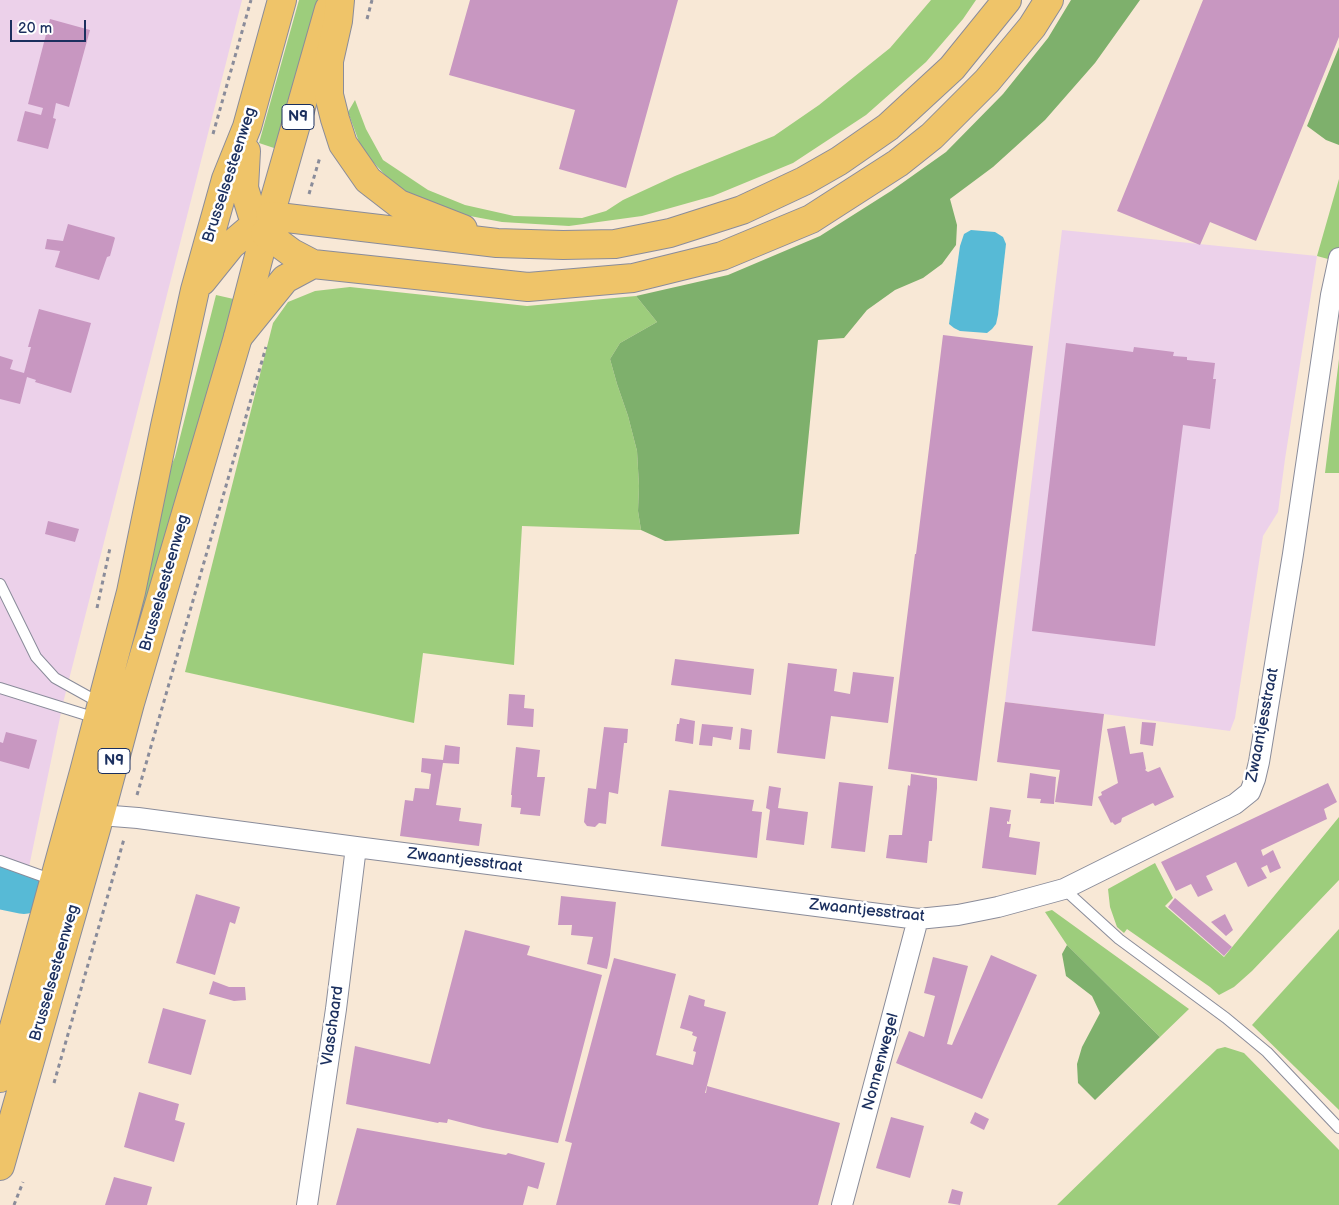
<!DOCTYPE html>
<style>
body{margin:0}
#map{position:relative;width:1339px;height:1205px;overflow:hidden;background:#f8e8d6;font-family:"Balsamiq Sans",sans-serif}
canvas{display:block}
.scale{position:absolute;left:10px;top:20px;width:76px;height:22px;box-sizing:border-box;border:2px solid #1b2f5e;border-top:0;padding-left:6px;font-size:15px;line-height:18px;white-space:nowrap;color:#1b2f5e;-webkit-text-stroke:4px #fff;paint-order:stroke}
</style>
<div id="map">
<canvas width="1339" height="1205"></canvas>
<div class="scale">20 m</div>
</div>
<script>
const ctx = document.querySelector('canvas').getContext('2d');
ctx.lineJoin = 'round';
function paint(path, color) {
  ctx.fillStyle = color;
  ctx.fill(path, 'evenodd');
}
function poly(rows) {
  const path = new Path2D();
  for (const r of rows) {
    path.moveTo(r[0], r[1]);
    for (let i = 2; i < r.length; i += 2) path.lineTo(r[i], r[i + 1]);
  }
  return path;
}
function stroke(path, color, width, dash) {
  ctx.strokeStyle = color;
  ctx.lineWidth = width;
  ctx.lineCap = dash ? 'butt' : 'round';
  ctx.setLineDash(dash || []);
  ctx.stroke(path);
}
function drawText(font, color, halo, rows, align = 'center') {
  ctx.font = font + ' "Balsamiq Sans",sans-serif';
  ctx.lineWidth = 5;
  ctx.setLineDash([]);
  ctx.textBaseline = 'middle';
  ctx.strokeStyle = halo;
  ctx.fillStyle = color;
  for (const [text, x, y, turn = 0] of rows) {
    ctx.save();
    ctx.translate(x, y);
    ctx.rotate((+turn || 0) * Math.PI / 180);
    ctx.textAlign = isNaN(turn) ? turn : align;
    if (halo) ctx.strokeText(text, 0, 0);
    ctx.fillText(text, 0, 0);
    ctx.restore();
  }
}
paint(poly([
 [0,0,242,0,63,703,24,891,0,886],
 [1062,230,1317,256,1285,459,1278,512,1263,536,1235,718,1230,731,1104,714,1005,702]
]), '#ecd1ea');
paint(poly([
 [299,0,323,0,277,149,259,143],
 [931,0,976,0,963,19,926,62,866,115,793,163,713,196,642,216,569,226,502,222,443,211,398,189,362,150,348,112,355,100,366,129,383,160,428,190,465,205,514,216,582,218,606,211,623,200,675,176,774,136,819,105,890,48],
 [1339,179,1339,262,1317,256],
 [350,287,527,306,636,296,657,322,620,343,610,359,617,384,628,416,637,451,639,486,638,511,641,530,522,526,514,665,423,653,414,723,185,672,273,323,288,302,315,291],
 [216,295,238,300,132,664,125,672,118,675,155,504,175,457],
 [1339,359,1339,473,1325,473],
 [1339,817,1339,880,1252,971,1234,987,1219,995,1210,987,1127,929,1124,933,1117,927,1110,907,1108,889,1155,863,1173,898,1165,906,1224,957],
 [1052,910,1189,1009,1160,1037,1067,945,1045,912],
 [1339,929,1339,1110,1252,1025],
 [1225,1047,1244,1053,1339,1150,1339,1205,1057,1205,1217,1049]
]), '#9dcd7c');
paint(poly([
 [1071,0,1140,0,1095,63,1045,120,993,167,950,199,957,225,956,245,942,264,923,278,895,290,867,310,844,338,818,340,799,534,665,541,641,530,638,511,639,486,637,451,628,416,617,384,610,359,620,343,657,322,636,296,728,275,820,236,891,191,946,152,1003,94,1048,38],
 [1339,47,1339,145,1326,140,1307,126],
 [1067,945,1160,1037,1095,1100,1078,1083,1077,1064,1082,1047,1100,1013,1092,996,1066,976,1062,954]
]), '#7eb06c');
paint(poly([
 [971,230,995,232,1003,237,1006,244,998,315,996,324,992,329,987,333,960,331,954,328,949,324,960,246,964,234]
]), '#57bad6');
stroke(poly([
 [0,886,24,891]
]), '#57bad6', 46);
paint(poly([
 [470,0,678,0,626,188,559,169,575,110,449,75],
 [1203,0,1339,0,1339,37,1256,241,1210,222,1200,245,1117,211],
 [50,19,90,30,69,107,56,103,53,118,56,119,48,149,17,141,25,111,41,115,43,108,28,104],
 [68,224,114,237,115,238,110,256,107,257,99,280,55,267,60,251,45,249,47,239,63,241],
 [39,309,91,323,71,393,35,382,36,380,27,377,20,404,0,399,0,356,13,360,10,369,24,373,31,347,28,347],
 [943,335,1033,346,977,781,888,769,915,554,916,554],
 [1066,343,1133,352,1134,347,1174,352,1173,356,1187,357,1187,360,1215,363,1213,379,1216,379,1210,429,1183,425,1155,646,1032,631],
 [48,521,79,529,75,542,45,534],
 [675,659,754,669,751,695,671,685],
 [788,663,837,669,834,691,850,694,853,672,894,677,888,723,831,716,825,759,777,753],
 [509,694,525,695,524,708,534,709,533,727,507,725],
 [1005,702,1104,714,1092,806,1055,802,1060,770,997,762],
 [680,718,695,721,693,744,675,741,677,724,679,724],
 [1142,722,1156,723,1153,746,1140,744],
 [702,724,733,727,731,740,713,737,712,746,699,745],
 [1125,726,1130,754,1143,752,1146,769,1145,770,1148,772,1160,767,1174,797,1155,806,1153,803,1122,818,1121,822,1115,825,1112,822,1111,823,1098,797,1102,795,1101,792,1118,783,1107,729],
 [604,727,628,729,627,743,624,743,618,794,609,792,606,824,599,823,595,827,587,826,584,822,588,788,596,789],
 [741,728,752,730,750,750,739,749],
 [6,732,37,740,29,769,0,761,0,742,3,743],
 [445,745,460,747,459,764,443,763,436,805,461,808,459,821,482,824,479,846,400,836,405,800,413,801,415,788,429,789,431,774,421,772,422,758,443,760],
 [516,747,540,750,537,777,545,777,540,816,520,814,521,808,511,807,512,795,511,795],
 [1030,773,1056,777,1054,804,1040,803,1041,799,1027,798],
 [911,774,937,778,937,788,932,841,929,841,927,863,886,858,889,835,902,835,908,785,910,786],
 [839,782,873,786,865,852,831,848],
 [1328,783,1337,802,1324,809,1327,819,1261,850,1263,856,1273,850,1281,868,1270,873,1267,865,1261,868,1267,878,1248,887,1236,862,1206,876,1213,890,1198,897,1191,884,1176,891,1161,862],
 [769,786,781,788,778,808,808,812,804,845,766,840,770,810,766,808],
 [669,790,754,800,752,811,762,812,757,858,661,846],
 [990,807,1011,810,1009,822,1007,821,1007,824,1011,824,1009,837,1040,842,1036,875,982,868],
 [196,894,240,907,235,924,230,922,215,975,176,963],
 [561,896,616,902,610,955,607,969,587,964,593,937,571,935,572,925,558,925],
 [1175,898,1232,947,1224,956,1168,907],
 [1225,914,1233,930,1226,936,1211,922],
 [465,930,530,946,527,955,602,975,558,1143,483,1128,448,1119,447,1123,439,1122,438,1123,346,1104,355,1046,430,1064],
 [991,955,1037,975,982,1099,896,1063,909,1031,924,1037,935,996,924,993,933,957,968,966,947,1044,952,1045],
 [614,958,676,974,656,1055,693,1065,696,1052,693,1051,697,1037,692,1035,693,1032,680,1028,689,995,705,1000,704,1006,726,1012,705,1093,706,1093,707,1086,840,1123,818,1205,556,1205,572,1143,565,1141],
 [213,981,229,987,245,987,246,1000,234,1001,209,994],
 [163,1008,206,1020,191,1075,148,1063],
 [139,1092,179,1104,175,1120,185,1123,174,1162,124,1147],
 [975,1112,989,1119,984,1130,970,1123],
 [891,1117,924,1126,910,1178,876,1168],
 [357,1128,506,1155,508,1153,545,1163,538,1189,528,1186,523,1205,336,1205],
 [114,1177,152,1187,147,1205,105,1205],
 [952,1189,963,1192,960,1205,948,1203]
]), '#c897c1');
const service = poly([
 [0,584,36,657,55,678,100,703],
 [0,688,96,718],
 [0,861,53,880],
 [1064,889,1119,939,1226,1018,1267,1052,1339,1128]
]);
const minor = poly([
 [89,821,100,815,138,818,356,847,918,919,958,915,998,907,1064,889,1235,804,1250,792,1255,779,1259,762,1293,554,1331,295,1339,258],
 [307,1205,336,1009,356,847],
 [842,1205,918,919]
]);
const primary = poly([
 [246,151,244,188,252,214,257,223,265,233],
 [202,281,231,245,257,223,270,216],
 [0,1078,84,772,131,592,165,426,195,290,226,179,247,127,282,0],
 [0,1166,100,815,130,703,238,337,265,233,329,9]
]);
const motorway = poly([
 [340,0,338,21,329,61,329,95,335,119,343,144,368,180,399,204,463,229],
 [270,216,497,243,563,245,615,244,670,233,742,210,804,181,839,161,888,127,952,68,1007,0],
 [265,233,292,253,313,264,528,287,633,278,722,256,811,219,898,163,932,136,987,81,1032,27,1049,0],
 [238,337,285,279,313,264]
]);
stroke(service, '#8a8c9a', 12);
stroke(minor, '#8a8c9a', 22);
stroke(primary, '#8a8c9a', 30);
stroke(motorway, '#8a8c9a', 30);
stroke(poly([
 [367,19,372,0],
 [213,134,251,0],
 [309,194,320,157],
 [97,608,110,548],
 [137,795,266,347],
 [54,1083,124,839],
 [14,1205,23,1182]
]), '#8a8c9a', 3, [4, 4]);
stroke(service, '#fff', 10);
stroke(minor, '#fff', 20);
stroke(primary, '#efc469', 28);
stroke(motorway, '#efc469', 28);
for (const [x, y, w] of [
 [298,117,32],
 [114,761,32]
]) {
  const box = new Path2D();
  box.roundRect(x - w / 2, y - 12.5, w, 25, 4);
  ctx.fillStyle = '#fff';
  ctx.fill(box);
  stroke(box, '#1b2f5e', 1);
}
drawText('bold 15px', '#1b2f5e', null, [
 ["N9",298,117],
 ["N9",114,761]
]);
drawText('16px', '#1b2f5e', '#fff', [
 ["Brusselsesteenweg",230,175,-72],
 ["Brusselsesteenweg",165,583,-74],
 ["Zwaantjesstraat",1263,725,-79],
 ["Zwaantjesstraat",465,861,7],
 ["Zwaantjesstraat",867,911,6],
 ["Brusselsesteenweg",55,973,-74],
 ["Vlaschaard",333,1026,-82],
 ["Nonnenwegel",881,1062,-75]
]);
</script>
